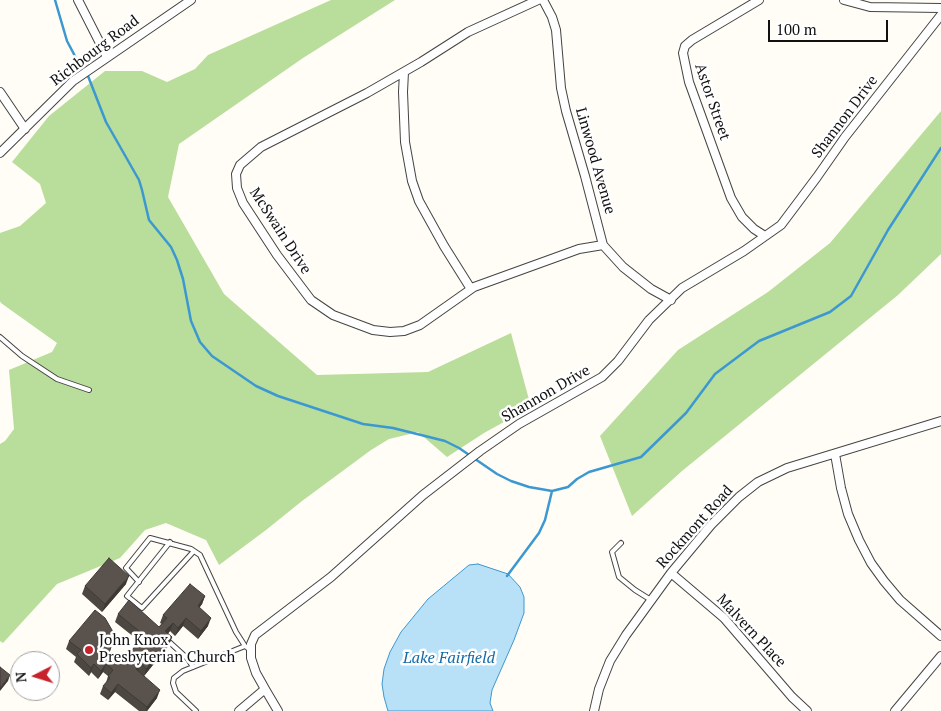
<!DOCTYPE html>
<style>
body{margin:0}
#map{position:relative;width:941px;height:711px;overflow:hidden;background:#fffdf5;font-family:"PT Serif",serif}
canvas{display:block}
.north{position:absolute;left:10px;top:651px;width:50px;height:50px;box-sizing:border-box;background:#fff;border:1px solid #a0a0a0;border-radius:50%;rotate:265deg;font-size:14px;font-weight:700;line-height:20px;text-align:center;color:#111}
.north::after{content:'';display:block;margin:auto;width:18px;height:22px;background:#c6232d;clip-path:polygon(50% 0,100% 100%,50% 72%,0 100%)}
.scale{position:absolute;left:768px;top:20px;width:120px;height:22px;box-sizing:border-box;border:2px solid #111;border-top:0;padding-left:6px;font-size:15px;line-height:18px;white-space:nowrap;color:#111;-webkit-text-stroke:4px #fff;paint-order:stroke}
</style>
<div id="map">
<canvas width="941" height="711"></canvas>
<div class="north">N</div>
<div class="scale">100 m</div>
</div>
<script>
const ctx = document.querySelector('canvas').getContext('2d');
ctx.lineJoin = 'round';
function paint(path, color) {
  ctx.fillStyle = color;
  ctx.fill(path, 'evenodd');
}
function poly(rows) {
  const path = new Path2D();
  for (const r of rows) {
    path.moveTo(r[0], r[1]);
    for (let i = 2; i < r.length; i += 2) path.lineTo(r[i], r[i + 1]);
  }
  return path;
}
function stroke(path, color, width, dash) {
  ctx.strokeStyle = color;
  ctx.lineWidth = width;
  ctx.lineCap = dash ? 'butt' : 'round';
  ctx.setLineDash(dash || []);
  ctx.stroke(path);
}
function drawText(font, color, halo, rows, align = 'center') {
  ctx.font = font + ' "PT Serif",serif';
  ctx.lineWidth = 5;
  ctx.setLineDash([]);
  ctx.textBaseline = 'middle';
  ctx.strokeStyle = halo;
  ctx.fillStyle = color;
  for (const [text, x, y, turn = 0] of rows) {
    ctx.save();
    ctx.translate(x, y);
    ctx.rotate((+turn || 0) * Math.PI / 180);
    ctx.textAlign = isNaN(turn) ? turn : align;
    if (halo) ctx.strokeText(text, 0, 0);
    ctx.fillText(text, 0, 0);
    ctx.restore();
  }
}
paint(poly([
 [331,0,395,0,303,58,179,144,168,197,224,294,317,375,428,372,511,333,531,407,484,433,447,457,418,432,389,439,371,450,302,501,266,530,219,565,206,540,166,523,145,530,120,558,57,584,3,643,0,641,0,444,5,441,14,429,9,370,52,352,57,343,1,303,0,301,0,233,20,226,46,203,40,184,12,162,49,116,105,71,142,71,167,82,195,69,208,55],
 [941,111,941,254,898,295,682,471,632,516,600,436,678,350,768,292,830,243]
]), '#b9dd9b');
const water = poly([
 [478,564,508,574,520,587,524,597,524,613,514,640,492,690,490,703,493,711,388,711,384,697,382,684,384,669,390,652,401,632,428,599,469,565,478,564]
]);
paint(water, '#b8e1f8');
stroke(water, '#3c98d1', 1);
stroke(poly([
 [55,0,67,41,76,58,88,76,106,122,139,180,142,190,149,220,171,247,177,260,183,279,191,321,200,342,212,356,256,386,278,396,363,424,393,428,445,441,459,448,497,474,511,481,529,487,552,491,568,487,577,479,589,472,641,457,686,413,715,374,759,341,830,312,851,296,888,230,941,148],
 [507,576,539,533,545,520,552,491]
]), '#3c98d1', 2.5);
const service = poly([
 [0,337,22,356,57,379,89,390],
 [170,542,127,596,142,608,194,551],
 [621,543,612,552,619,577,635,590,651,600],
 [139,582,126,568,150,538,191,549,200,555,236,632,245,646,250,650],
 [166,639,188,659,193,667],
 [196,711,176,692,173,683,174,678,183,671,245,646]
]);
const minor = poly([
 [78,0,107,57],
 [538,0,468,32,421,62,367,93,261,147,240,165,236,174,237,188,243,203,277,255,311,300,333,315,373,330,390,332,404,331,420,325,474,287,579,249,603,245],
 [543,0,552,17,556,30,561,88,566,111,585,176,603,245,623,267,651,289,671,300],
 [759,0,692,40,685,46,683,53,689,82,731,198,742,217,754,229,765,236],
 [844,0,870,7,941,8],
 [404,72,403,92,405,142,412,181,419,201,444,246,471,289],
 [0,92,25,129],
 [0,153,73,81,191,0],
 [835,454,841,488,848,514,859,540,871,563,884,581,900,600,941,636],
 [671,573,724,618,792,697,807,711],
 [265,689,278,711],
 [239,711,265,689,256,673,251,658,251,644,255,635,331,577,423,495,480,451,519,424,602,377,618,361,649,320,682,288,744,251,781,225,817,177,845,137,941,15],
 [594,711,599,689,610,661,626,635,671,573,711,525,739,497,758,482,787,468,941,421],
 [895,711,941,656]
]);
stroke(service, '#444', 6);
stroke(minor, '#444', 10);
stroke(service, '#fff', 4);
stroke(minor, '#fff', 8);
paint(poly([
 [126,584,102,612,82,594,85,586],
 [205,596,202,604,199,608,208,626,198,639,183,626,175,636,170,631,168,634,172,637,169,645,144,676,157,698,147,711,139,711,115,692,108,700,100,694,103,686,106,683,108,676,103,672,98,679,91,672,89,676,74,662,76,657,66,649,69,641,109,653,121,664,139,641,115,622,118,614,159,627,162,624,160,623,163,615]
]), '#4d4742');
paint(poly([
 [129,576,126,584,102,612,105,604],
 [205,596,202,604,195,614,198,606],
 [186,618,183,626,175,636,178,628],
 [211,618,208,626,198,639,201,631],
 [173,623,170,631,162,639,165,631],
 [172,637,169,645,144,676,146,669],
 [141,663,138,671,136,669],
 [94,664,91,672,89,676,91,668],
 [106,664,103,672,98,679,101,671],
 [10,675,8,681,0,691,0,688],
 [118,684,115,692,108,700,111,693],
 [160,690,157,698,147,711,146,711,147,707]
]), '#3f3936');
const building = poly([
 [109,558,129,576,105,604,85,586,109,558],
 [190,584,205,596,198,606,211,618,201,631,186,618,178,628,173,623,165,631,172,637,146,669,141,663,136,669,160,690,147,707,118,684,111,693,103,686,110,678,108,676,113,670,106,664,101,671,94,664,91,668,77,654,81,650,69,641,95,610,105,618,112,630,112,644,109,653,121,664,144,635,118,614,129,600,159,627,167,618,163,615,190,584],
 [0,667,10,675,0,688,0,667]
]);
paint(building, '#5a524d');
stroke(building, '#3f3936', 1);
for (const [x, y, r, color] of [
 [89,650,5,"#c6232d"]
]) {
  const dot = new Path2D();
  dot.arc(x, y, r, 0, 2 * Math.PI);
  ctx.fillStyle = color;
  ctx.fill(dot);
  stroke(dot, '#fff', 2);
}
drawText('15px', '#111', '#fff', [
 ["Richbourg Road",95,51,-37],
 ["Astor Street",712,102,71],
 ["Shannon Drive",845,117,-53],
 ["Linwood Avenue",595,161,74],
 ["McSwain Drive",280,231,57],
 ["Shannon Drive",546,394,-30],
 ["Rockmont Road",695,527,-48],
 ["Malvern Place",751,631,47]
]);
drawText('15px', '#111', '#fff', [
 ["John Knox",99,641],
 ["Presbyterian Church",99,658]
], 'left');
drawText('italic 16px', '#156aa8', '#fff', [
 ["Lake Fairfield",449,658]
]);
</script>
